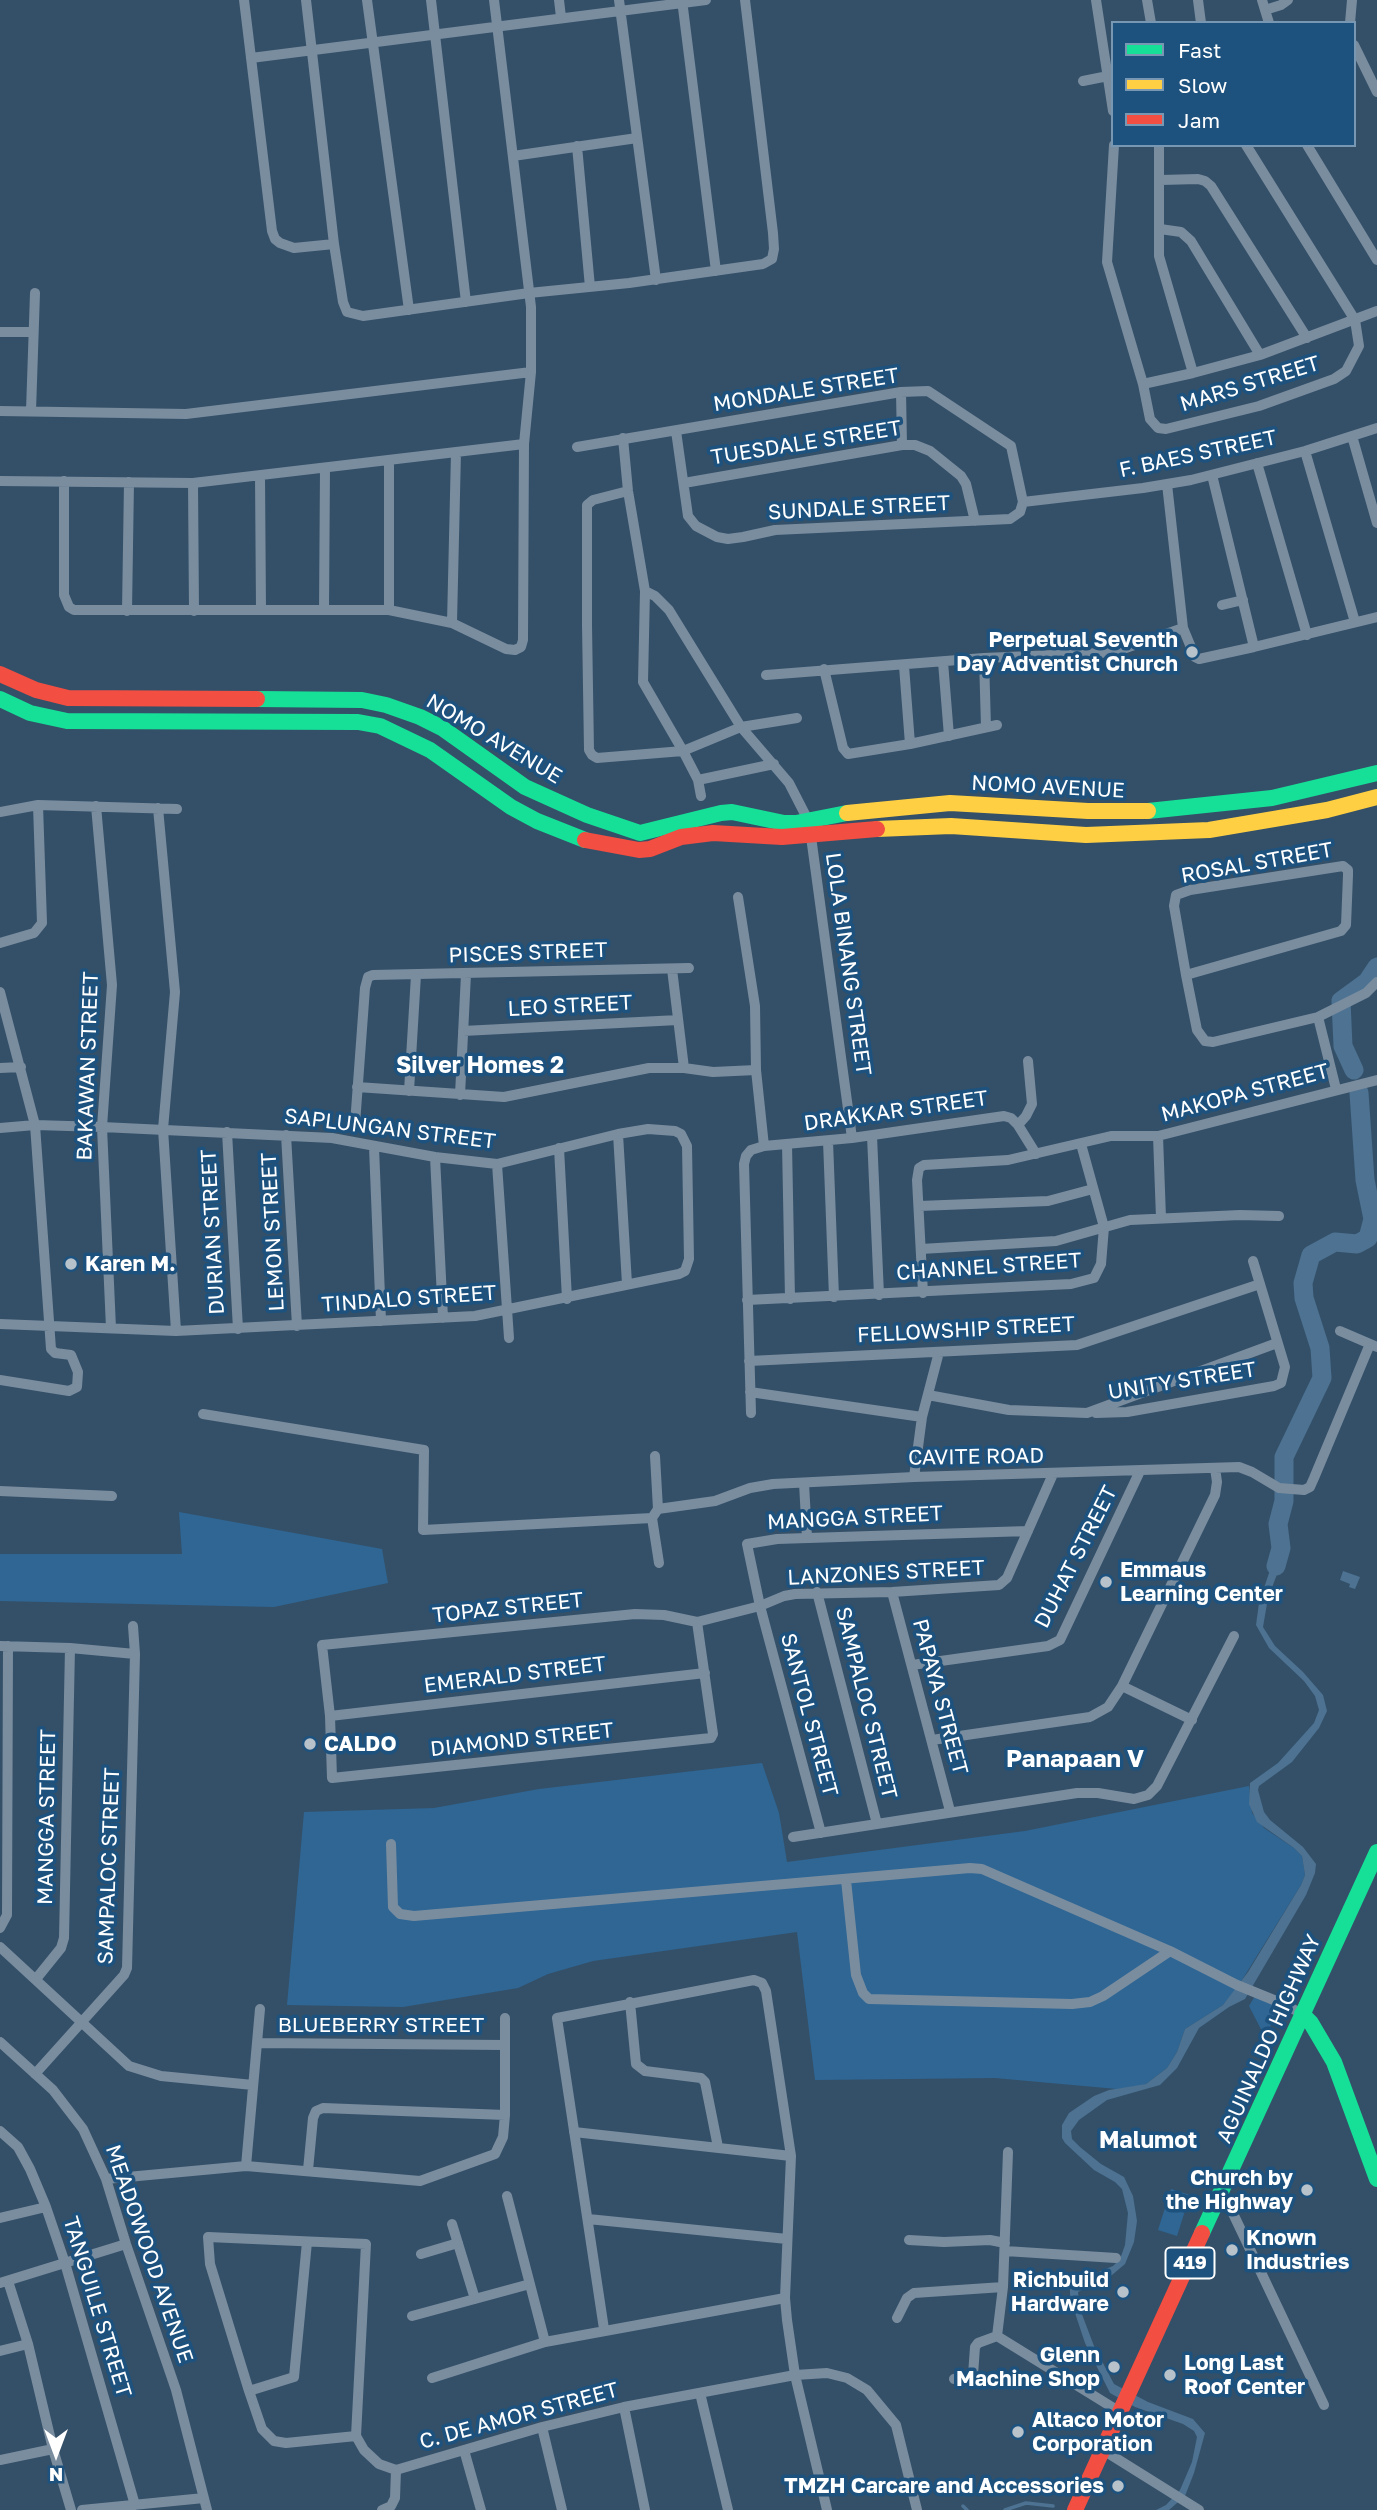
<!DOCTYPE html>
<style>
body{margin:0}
#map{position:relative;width:1377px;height:2510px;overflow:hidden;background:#345068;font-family:"Golos Text",sans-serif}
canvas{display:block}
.legend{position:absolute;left:1111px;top:21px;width:245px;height:126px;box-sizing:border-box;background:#1e527e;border:2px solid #7897b2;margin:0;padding:9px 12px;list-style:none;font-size:21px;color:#fff}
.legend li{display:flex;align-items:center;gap:14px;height:35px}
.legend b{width:35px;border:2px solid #7897b2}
.north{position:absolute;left:21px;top:2419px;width:70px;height:70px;-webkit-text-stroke:5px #1e527e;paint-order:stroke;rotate:180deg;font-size:19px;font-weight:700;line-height:28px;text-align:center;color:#fff}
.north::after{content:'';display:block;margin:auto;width:24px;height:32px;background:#fff;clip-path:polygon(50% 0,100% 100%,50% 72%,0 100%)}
</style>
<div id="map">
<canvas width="1377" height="2510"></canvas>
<ul class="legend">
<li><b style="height:9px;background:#16e098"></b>Fast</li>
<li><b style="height:9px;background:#ffcf43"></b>Slow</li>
<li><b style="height:9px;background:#f24e42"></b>Jam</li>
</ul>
<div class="north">N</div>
</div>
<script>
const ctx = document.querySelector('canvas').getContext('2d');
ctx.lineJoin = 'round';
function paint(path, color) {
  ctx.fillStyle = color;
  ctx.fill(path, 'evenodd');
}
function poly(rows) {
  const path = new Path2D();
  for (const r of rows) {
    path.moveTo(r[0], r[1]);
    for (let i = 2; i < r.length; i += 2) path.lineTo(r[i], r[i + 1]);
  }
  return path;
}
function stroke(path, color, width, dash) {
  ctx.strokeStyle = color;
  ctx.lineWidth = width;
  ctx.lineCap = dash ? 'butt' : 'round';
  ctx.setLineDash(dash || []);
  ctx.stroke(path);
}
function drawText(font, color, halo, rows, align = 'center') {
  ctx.font = font + ' "Golos Text",sans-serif';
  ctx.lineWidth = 7;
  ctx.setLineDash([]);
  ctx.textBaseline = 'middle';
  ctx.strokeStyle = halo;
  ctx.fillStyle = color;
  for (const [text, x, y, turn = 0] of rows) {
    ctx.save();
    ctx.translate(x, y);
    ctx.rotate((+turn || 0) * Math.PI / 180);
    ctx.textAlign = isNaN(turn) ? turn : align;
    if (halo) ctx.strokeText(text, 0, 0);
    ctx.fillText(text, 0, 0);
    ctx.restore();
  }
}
paint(poly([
 [179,1512,382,1549,388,1583,274,1607,0,1601,0,1554,182,1554],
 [762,1763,779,1813,787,1862,1025,1831,1249,1786,1252,1813,1264,1828,1294,1848,1302,1856,1305,1875,1301,1885,1237,1988,1223,2005,1185,2029,1177,2052,1167,2068,1146,2084,1139,2086,1117,2089,995,2078,815,2080,797,1932,593,1961,548,1974,518,1988,403,2007,287,2005,304,1812,434,1808,539,1789],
 [1255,1996,1280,2007,1265,2037,1249,2006],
 [1171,2189,1190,2195,1177,2236,1158,2230]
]), '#2f6694');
paint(poly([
 [1279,1543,1286,1544,1284,1556,1268,1598,1263,1627,1275,1646,1303,1672,1323,1695,1327,1711,1319,1728,1292,1762,1259,1786,1258,1790,1264,1812,1270,1820,1303,1847,1316,1864,1315,1873,1306,1895,1245,1999,1229,2007,1199,2028,1177,2068,1160,2085,1107,2100,1079,2120,1071,2131,1072,2139,1080,2147,1101,2164,1124,2177,1133,2196,1137,2221,1134,2242,1125,2264,1112,2275,1078,2292,1080,2309,1094,2346,1114,2384,1148,2402,1193,2419,1205,2433,1194,2473,1185,2496,1169,2510,1156,2510,1166,2505,1180,2490,1192,2462,1197,2437,1194,2431,1183,2424,1135,2407,1110,2393,1085,2343,1070,2298,1070,2286,1072,2283,1113,2266,1120,2259,1125,2245,1128,2213,1122,2189,1115,2182,1094,2170,1065,2143,1062,2138,1062,2125,1069,2113,1094,2096,1109,2090,1146,2084,1167,2068,1177,2052,1185,2029,1223,2005,1248,1972,1301,1885,1305,1875,1302,1856,1294,1848,1257,1822,1249,1804,1250,1783,1278,1763,1314,1723,1319,1710,1315,1696,1304,1681,1269,1648,1256,1625,1259,1603],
 [1343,1571,1360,1577,1355,1589,1349,1587,1350,1584,1340,1580]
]), '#4d7292');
stroke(poly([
 [963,2506,967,2510],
 [1005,2510,1026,2503,1053,2506]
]), '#4d7292', 3.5);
stroke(poly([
 [1354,1070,1343,1046,1341,1001,1367,982,1377,967],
 [1276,1566,1281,1548,1278,1524,1284,1501,1284,1457,1322,1378,1320,1348,1304,1298,1303,1283,1311,1255,1335,1242,1357,1244,1368,1238,1373,1219,1365,1180,1359,1093]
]), '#4d7292', 19);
stroke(poly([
 [244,0,272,231,275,239,280,243,294,248,334,244,343,302,347,312,363,316,529,293,629,283,763,264,772,259,774,249,773,233,745,0],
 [306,0,334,244],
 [367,0,409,310],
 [431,0,466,302],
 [494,0,531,307,531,372],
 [559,0,561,17],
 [619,0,656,280],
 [682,0,716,271],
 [1096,0,1113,111],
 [1147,0,1151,23],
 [1198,0,1201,23],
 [1262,0,1269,23],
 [1265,10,1281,5,1288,0],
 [1350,23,1352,0],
 [1354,45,1377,92],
 [251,58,706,0],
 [1083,81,1113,75],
 [1114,145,1107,262,1143,384,1150,419,1158,428,1166,429,1259,406,1334,379,1346,371,1359,346,1355,320,1246,145],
 [1159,145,1159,256,1193,373],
 [1307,145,1377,260],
 [577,146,590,287],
 [513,156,637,138],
 [1161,180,1198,179,1205,181,1211,186,1307,338],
 [1160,229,1181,232,1191,241,1260,355],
 [0,332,33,332],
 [1143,384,1193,373,1260,355,1377,311],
 [901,392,902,445],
 [0,411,186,414,531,372,524,444,523,640,521,647,515,650,506,649,452,623,389,610,74,610,69,607,64,595,64,481],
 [31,411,35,293],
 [676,431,688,516,696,526,717,537,728,539,743,537,775,530,1010,519,1020,512,1023,502],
 [1352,436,1377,523],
 [623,438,628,491,645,591,643,682,683,751,698,780,701,796],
 [577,447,901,392,928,391,1011,446,1023,502],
 [1305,451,1355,622],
 [389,461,389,610],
 [1257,463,1307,635],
 [1212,475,1254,647],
 [260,476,261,610],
 [0,481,193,483,524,444],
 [193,483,194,611],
 [684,483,902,445,915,445,930,451,961,476,966,484,975,521],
 [1167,484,1183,628,1195,657,1199,659,1254,647,1377,617],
 [628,491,593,500,587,505,587,625,589,750,592,755,597,758,683,751,741,727,797,718],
 [1023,502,1143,488,1191,480,1305,451,1377,428],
 [645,591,655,596,669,610,741,727,789,783,809,822,852,1138],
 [1222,605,1243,600],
 [324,610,325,469],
 [127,611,129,482],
 [452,623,456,452],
 [984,658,986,727],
 [943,662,949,736],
 [904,666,910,744],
 [824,669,843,748,848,754,910,744,997,725],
 [766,675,984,658,1101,653,1123,649,1183,628],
 [698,780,774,764],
 [96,806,112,985,102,1127,111,1328],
 [158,808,175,992,163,1129,176,1331],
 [0,812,38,805,177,809],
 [738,897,755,1006,756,1070,764,1146],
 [0,943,34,933,42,923,38,805],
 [672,969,684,1068],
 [1186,975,1341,931,1346,925,1348,875,1348,870,1343,866,1190,890,1176,895,1174,906,1186,975,1197,1030,1205,1041,1213,1042,1318,1017,1366,993,1377,982],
 [0,992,35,1125,51,1349,55,1353,71,1355,78,1372,77,1387,69,1391,0,1380],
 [1318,1017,1336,1089],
 [463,1031,678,1020],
 [0,1068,21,1067],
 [357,1087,504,1097,649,1068,684,1068,713,1072,756,1070],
 [409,1091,416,975],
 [460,1095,466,974],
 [355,1124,365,988,368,977,373,975,689,968],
 [1018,1125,1026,1116,1032,1104,1028,1061],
 [0,1128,35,1125,102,1127,332,1138,435,1157,497,1164,618,1134,648,1129,675,1131,681,1134,687,1146,689,1259,685,1271,679,1274,475,1316,176,1331,0,1324],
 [227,1132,238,1329],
 [618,1134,627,1284],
 [286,1135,297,1326],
 [872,1136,879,1295],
 [1158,1136,1161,1218],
 [828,1141,834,1297],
 [787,1144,790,1299],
 [374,1147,381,1321],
 [559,1148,567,1299],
 [435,1157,443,1318],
 [497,1164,509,1338],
 [919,1206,1048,1201,1093,1189],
 [921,1249,1056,1241,1130,1220,1240,1215,1279,1216],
 [923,1293,917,1180,919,1168,924,1165,1008,1160,1111,1136,1158,1136,1377,1080],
 [747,1300,1071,1284,1094,1278,1101,1264,1104,1227,1081,1144],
 [1340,1331,1377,1347],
 [749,1361,1077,1345,1260,1284],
 [750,1392,922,1417],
 [928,1395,1009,1410,1087,1413,1277,1343],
 [751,1413,744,1164,746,1156,751,1150,764,1146,852,1138,1004,1116,1011,1118,1018,1125,1036,1154],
 [1096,1413,1127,1412,1274,1386,1281,1383,1285,1367,1253,1261],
 [203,1414,424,1450,423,1530,652,1518,658,1509,655,1456],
 [914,1477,922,1417,939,1352],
 [804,1483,807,1538],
 [0,1491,112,1496],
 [658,1509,715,1501,750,1488,773,1484,914,1477,1239,1467,1252,1472,1279,1488,1304,1490,1310,1487,1314,1478,1370,1344],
 [652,1518,659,1563],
 [817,1592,877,1824],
 [892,1592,950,1811],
 [697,1622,713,1734,711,1738,332,1778,330,1716,322,1645,635,1614,664,1615,697,1622,760,1606,784,1596,795,1594,892,1592,999,1585,1007,1578,1053,1474],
 [0,1646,70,1648,135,1654],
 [912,1665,1048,1646,1060,1640,1140,1471],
 [1122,1686,1192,1720],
 [330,1716,705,1673],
 [932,1740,1090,1717,1108,1707,1122,1686,1215,1495,1217,1482,1215,1468],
 [821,1833,760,1606,747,1544,777,1539,1028,1531],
 [793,1837,1077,1793,1098,1793,1134,1799,1148,1795,1157,1786,1234,1636],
 [391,1844,393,1907,400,1914,414,1916,970,1868,982,1869,1170,1951,1237,1985,1286,2005,1302,2014],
 [846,1880,856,1975,863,1993,869,1999,1072,2004,1090,2002,1103,1996,1170,1951],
 [0,1928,7,1915,8,1646],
 [0,1947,129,2066,161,2076,253,2085],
 [36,1979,61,1948,64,1938,70,1648],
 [630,2002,636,2064,645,2071,701,2078,705,2082,718,2147],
 [0,2042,53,2090,83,2129,106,2179,126,2244,176,2390,207,2510],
 [257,2043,504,2045],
 [35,2074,124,1975,127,1968,135,1654,133,1626],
 [0,2131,18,2147,30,2169,46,2207,65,2263,135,2505],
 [574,2132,791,2156],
 [246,2166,260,2009],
 [308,2170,313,2118,316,2111,323,2108,505,2115],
 [106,2179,246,2166,420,2181,495,2154,503,2137,505,2115,505,2018],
 [507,2196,545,2342],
 [1218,2201,1229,2205,1324,2405],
 [0,2218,46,2207],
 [588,2219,787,2239],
 [452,2224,475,2299],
 [909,2240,944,2242,990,2240,1005,2243],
 [1005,2251,1116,2258],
 [421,2254,458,2243],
 [8,2281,28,2344,53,2449,71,2510],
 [0,2283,126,2244],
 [412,2316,530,2284],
 [897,2318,907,2298,914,2293,1003,2287],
 [604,2329,557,2018,754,1980,762,1983,766,1991,791,2156,785,2298,787,2320,795,2375,827,2510],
 [997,2336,1003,2287,1008,2152],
 [0,2351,28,2344],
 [432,2378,545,2342,785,2298],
 [954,2379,973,2375,975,2347,978,2343,997,2336,1120,2412],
 [249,2391,294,2377,307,2242],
 [700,2393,728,2510],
 [624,2407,645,2510],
 [542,2427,562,2510],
 [356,2436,366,2244,208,2237,210,2264,249,2391,262,2429,274,2441,286,2443,356,2436,364,2450,379,2464,396,2470,542,2427,624,2407,795,2375,827,2373,847,2378,867,2390,896,2425,917,2510],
 [464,2450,481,2510],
 [1103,2450,1199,2510],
 [0,2460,53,2449],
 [82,2510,204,2498],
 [382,2510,391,2506,395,2498,396,2470]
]), '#7a8d9f', 10);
stroke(poly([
 [0,699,30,713,67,721,358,722,380,726,430,750,511,807,537,821,585,840],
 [257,699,362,700,386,705,420,717,442,728,525,787,587,815,640,833,721,813,732,812,784,823,796,823,847,813],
 [1148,811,1272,798,1377,773],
 [1302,2014,1311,2023,1334,2062,1377,2179],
 [1202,2233,1377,1852]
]), '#16e098', 16);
stroke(poly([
 [847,813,950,803,1088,811,1148,811],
 [877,829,951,826,1086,835,1209,830,1327,810,1377,797]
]), '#ffcf43', 16);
stroke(poly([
 [0,674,36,690,68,698,257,699],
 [585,840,639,850,650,849,681,837,713,833,782,837,877,829],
 [1075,2510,1202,2233]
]), '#f24e42', 16);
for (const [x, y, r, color] of [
 [1192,652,7,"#b8c2ca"],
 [71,1264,7,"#b8c2ca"],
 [1106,1582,7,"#b8c2ca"],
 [310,1744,7,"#b8c2ca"],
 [1307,2190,7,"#b8c2ca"],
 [1232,2250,7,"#b8c2ca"],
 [1123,2292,7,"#b8c2ca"],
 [1114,2367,7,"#b8c2ca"],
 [1170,2375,7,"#b8c2ca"],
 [1018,2432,7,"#b8c2ca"],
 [1118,2486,7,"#b8c2ca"]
]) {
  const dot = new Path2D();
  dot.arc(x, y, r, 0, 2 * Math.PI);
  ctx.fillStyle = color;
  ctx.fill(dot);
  stroke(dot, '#1e527e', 2.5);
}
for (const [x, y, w] of [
 [1190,2263,49]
]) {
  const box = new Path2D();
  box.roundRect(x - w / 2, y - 15.5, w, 31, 5);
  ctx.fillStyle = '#1e527e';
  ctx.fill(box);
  stroke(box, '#fff', 2);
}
drawText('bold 19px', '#fff', null, [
 ["419",1190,2263]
]);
drawText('21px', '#fff', '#1e527e', [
 ["MARS STREET",1250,384,-17],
 ["MONDALE STREET",806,390,-9],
 ["TUESDALE STREET",806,443,-9],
 ["F. BAES STREET",1198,454,-12],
 ["SUNDALE STREET",859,508,-3],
 ["NOMO AVENUE",494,739,31],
 ["NOMO AVENUE",1048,787,3],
 ["ROSAL STREET",1257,863,-10],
 ["PISCES STREET",528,953,-2],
 ["LOLA BINANG STREET",848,964,82],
 ["LEO STREET",570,1006,-3],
 ["BAKAWAN STREET",88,1066,-88],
 ["MAKOPA STREET",1245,1093,-15],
 ["DRAKKAR STREET",896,1111,-8],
 ["SAPLUNGAN STREET",390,1129,7],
 ["DURIAN STREET",213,1232,-93],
 ["LEMON STREET",273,1232,-93],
 ["CHANNEL STREET",989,1267,-4],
 ["TINDALO STREET",409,1299,-4],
 ["FELLOWSHIP STREET",966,1330,-3],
 ["UNITY STREET",1182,1381,-9],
 ["CAVITE ROAD",976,1457,-1],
 ["MANGGA STREET",855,1518,-3],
 ["DUHAT STREET",1076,1557,-63],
 ["LANZONES STREET",886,1573,-3],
 ["TOPAZ STREET",508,1608,-6],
 ["EMERALD STREET",515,1675,-7],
 ["PAPAYA STREET",940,1697,75],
 ["SAMPALOC STREET",866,1703,76],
 ["SANTOL STREET",809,1715,75],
 ["DIAMOND STREET",522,1740,-6],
 ["MANGGA STREET",47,1817,-89],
 ["SAMPALOC STREET",109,1866,-88],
 ["BLUEBERRY STREET",381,2025],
 ["AGUINALDO HIGHWAY",1269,2039,-66],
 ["MEADOWOOD AVENUE",149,2254,71],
 ["TANGUILE STREET",97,2307,73],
 ["C. DE AMOR STREET",519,2416,-15]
]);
drawText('bold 21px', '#fff', '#1e527e', [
 ["Perpetual Seventh",1178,640,"right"],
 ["Day Adventist Church",1178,664,"right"],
 ["Karen M.",85,1264],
 ["Emmaus",1120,1570],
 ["Learning Center",1120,1594],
 ["CALDO",324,1744],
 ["Church by",1293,2178,"right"],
 ["the Highway",1293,2202,"right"],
 ["Known",1246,2238],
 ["Industries",1246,2262],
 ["Richbuild",1109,2280,"right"],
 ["Hardware",1109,2304,"right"],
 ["Glenn",1100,2355,"right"],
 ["Machine Shop",1100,2379,"right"],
 ["Long Last",1184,2363],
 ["Roof Center",1184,2387],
 ["Altaco Motor",1032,2420],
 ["Corporation",1032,2444],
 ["TMZH Carcare and Accessories",1104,2486,"right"]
], 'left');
drawText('bold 23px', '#fff', '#1e527e', [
 ["Silver Homes 2",480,1066],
 ["Malumot",1148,2141]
]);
drawText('bold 24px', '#fff', '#1e527e', [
 ["Panapaan V",1075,1759]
]);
</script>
